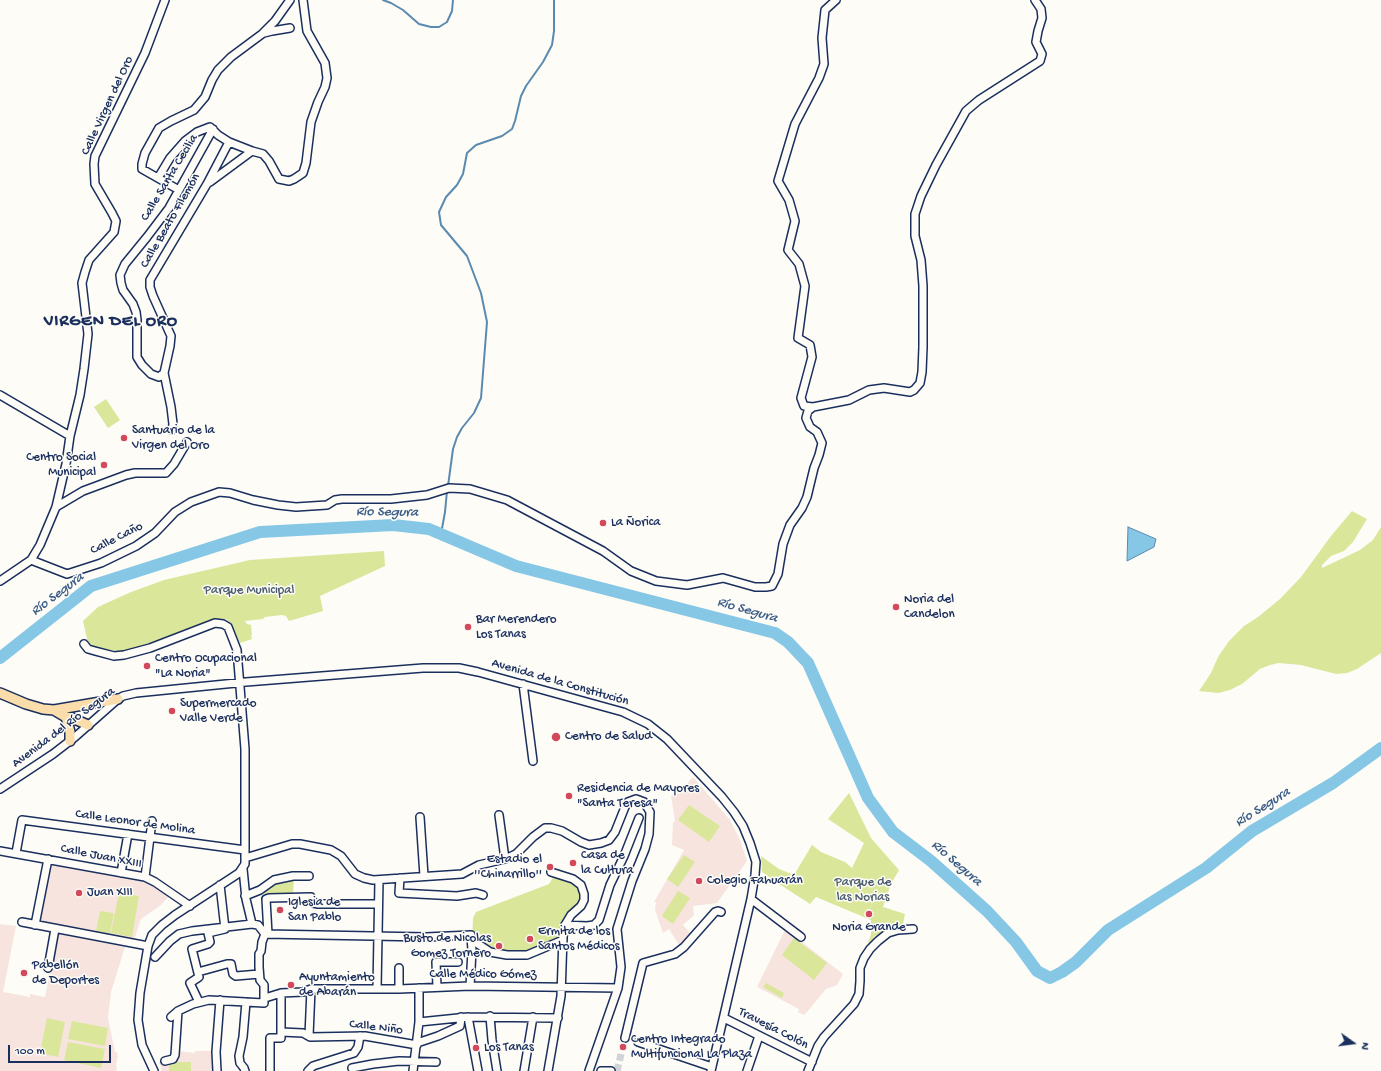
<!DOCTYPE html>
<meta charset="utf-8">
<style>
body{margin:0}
#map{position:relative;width:1381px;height:1071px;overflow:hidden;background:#fdfcf7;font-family:"Gochi Hand",sans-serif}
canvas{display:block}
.north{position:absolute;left:1333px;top:1023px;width:40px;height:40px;-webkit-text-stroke:3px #fdfcf7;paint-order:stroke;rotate:104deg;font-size:11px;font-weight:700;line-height:16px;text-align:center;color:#1b2f5e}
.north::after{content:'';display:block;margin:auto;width:14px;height:18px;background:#1b2f5e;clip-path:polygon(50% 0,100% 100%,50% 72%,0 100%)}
.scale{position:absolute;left:8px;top:1045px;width:103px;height:18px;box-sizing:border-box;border:2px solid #1b2f5e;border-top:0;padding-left:5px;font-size:12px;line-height:14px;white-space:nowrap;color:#1b2f5e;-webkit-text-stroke:3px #fdfcf7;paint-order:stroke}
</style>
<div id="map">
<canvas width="1381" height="1071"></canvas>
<div class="north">N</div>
<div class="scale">100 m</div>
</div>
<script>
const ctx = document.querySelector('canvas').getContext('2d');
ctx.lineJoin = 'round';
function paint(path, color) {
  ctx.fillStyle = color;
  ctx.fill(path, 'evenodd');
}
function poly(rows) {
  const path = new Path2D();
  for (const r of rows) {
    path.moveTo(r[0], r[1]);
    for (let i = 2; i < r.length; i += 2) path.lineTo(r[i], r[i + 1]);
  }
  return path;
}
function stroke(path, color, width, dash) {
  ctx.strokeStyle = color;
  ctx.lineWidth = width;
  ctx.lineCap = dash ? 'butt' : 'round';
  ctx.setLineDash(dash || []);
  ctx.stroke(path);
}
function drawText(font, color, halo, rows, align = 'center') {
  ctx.font = font + ' "Gochi Hand",sans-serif';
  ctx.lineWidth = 3;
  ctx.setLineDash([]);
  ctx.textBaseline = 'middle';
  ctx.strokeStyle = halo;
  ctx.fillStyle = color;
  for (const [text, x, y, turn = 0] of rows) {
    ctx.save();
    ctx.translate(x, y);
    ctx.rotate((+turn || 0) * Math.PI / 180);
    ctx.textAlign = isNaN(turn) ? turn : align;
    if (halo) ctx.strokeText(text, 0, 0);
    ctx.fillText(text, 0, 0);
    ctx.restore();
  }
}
paint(poly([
 [693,777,730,820,740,840,747,861,717,903,693,906,694,915,683,925,691,934,679,945,669,929,663,933,655,910,656,902,654,902,684,850,672,845,673,823,675,821,671,796,678,793],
 [50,863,145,882,152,884,169,896,161,905,141,919,134,940,39,921],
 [0,924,16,926,3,992,30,997,30,994,45,997,58,934,125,947,111,992,108,1018,115,1052,117,1052,118,1058,117,1058,117,1062,116,1063,117,1071,0,1071],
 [785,930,798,939,843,974,837,985,826,989,807,1012,804,1015,798,1012,799,1009,757,987],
 [177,1051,195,1053,195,1051,214,1051,215,1071,162,1071,159,1062,163,1062]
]), '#f7e4de');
paint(poly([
 [106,399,120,420,108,428,94,407],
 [1352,511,1367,519,1353,542,1344,551,1331,556,1322,565,1322,568,1360,550,1373,540,1381,527,1381,653,1357,669,1347,673,1336,674,1301,665,1279,663,1270,665,1260,669,1242,684,1230,690,1218,693,1199,691,1211,673,1218,657,1229,641,1244,626,1258,617,1280,599,1301,577,1331,536],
 [384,551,385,566,320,596,323,611,289,621,286,616,282,615,265,617,263,619,245,621,247,624,251,625,252,635,251,635,252,639,240,643,231,623,226,619,219,619,122,652,94,647,88,643,83,621,98,607,131,592,164,580,250,560],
 [849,793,871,838,899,870,891,884,883,907,905,914,902,929,874,936,872,945,868,943,871,934,871,920,816,897,810,904,776,882,762,872,761,856,779,869,794,875,812,845,821,852,845,862,852,868,864,843,828,819],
 [689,805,720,826,709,842,678,820],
 [684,855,695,862,678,887,667,879],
 [294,876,293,895,266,897,262,887],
 [554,876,575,883,578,885,582,897,560,940,526,953,491,951,472,942,473,918,476,912,549,884],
 [678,891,690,898,673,924,662,916],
 [119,892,139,896,132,937,111,933],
 [100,911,114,913,110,934,96,931],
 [794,938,827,963,814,980,782,955],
 [766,983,784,993,782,998,763,987],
 [47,1018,65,1022,58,1057,40,1053],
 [72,1021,108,1028,105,1046,68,1039],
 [68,1042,105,1049,101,1068,64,1060],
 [169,1062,191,1062,191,1071,169,1071]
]), '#dae79a');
const water = poly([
 [1128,527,1156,539,1154,547,1127,561,1128,527]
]);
paint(water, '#86c7e6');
stroke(water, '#5b8ab0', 1);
stroke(poly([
 [383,0,391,3,403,10,419,24,431,27,439,27,447,22,452,11,453,0],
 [448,486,453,449,457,437,462,428,474,413,481,398,487,322,481,293,467,256,441,225,439,212,446,197,457,185,463,174,467,153,476,145,502,136,512,129,515,121,521,96,526,86,543,62,552,45,554,31,554,0],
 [441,534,445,512,447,491]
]), '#5b8ab0', 2);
stroke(poly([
 [0,658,91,586,260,532,393,525,429,529,516,566,775,633,788,642,808,663,868,798,893,832,931,861,987,911,1016,942,1037,971,1050,978,1062,972,1076,962,1108,930,1206,868,1252,831,1333,783,1381,748]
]), '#86c7e6', 12);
stroke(poly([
 [617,1071,625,1038]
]), '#d0d3d8', 7, [7, 3.5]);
const minor = poly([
 [264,33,272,31,290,28],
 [158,178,170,158,185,141,197,132,210,127,218,135,229,142,252,151],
 [210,182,252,151,263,154,269,161,279,179,289,181,294,179,303,173,306,163,311,122,318,102,325,87,327,78,325,63,307,31,303,0],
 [179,190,142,169,142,164,145,153,159,128,171,121,194,110,205,97,212,80,218,70,231,57,262,34,275,21,290,0],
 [164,373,159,377,151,374,142,365,137,357,137,320,136,312,133,304,123,290,121,283,120,275,125,264,147,237,169,208,213,129],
 [0,395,70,436],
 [813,407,804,406,801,398,812,357,810,345,798,338,805,286,799,264,788,250,795,221,789,200,778,181,795,124,819,78,824,64,822,38,825,10,836,0],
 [172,430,173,424,171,407,164,373,170,346,171,336,153,296,150,287,150,280,207,184,229,142],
 [56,507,83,491,126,475,135,473,166,473,174,464,187,442],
 [31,560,67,574,101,563,136,546,155,533,175,512,191,502,219,492,230,493,253,500,278,505,296,507,327,505,335,500,342,499,391,499,427,495,449,488,470,489,507,500,603,551,631,571,656,581,687,585,723,578,755,587,766,587,772,586,778,574,783,544,790,525,802,508,807,497,814,468,819,455,822,443,817,432,810,427,806,418,808,411,813,407,849,400,869,390,884,388,910,392,914,390,920,383,922,372,923,347,923,286,921,260,915,236,915,214,921,196,936,165,966,111,979,100,1040,61,1042,54,1036,42,1038,31,1042,18,1041,9,1035,0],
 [0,581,31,560,40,545,56,507,66,464,70,436,80,395,84,369,88,334,82,283,85,272,89,260,114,232,116,221,112,213,95,184,94,164,95,156,145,53,165,0],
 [84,644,88,649,95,651,114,656,124,655,150,648,215,623,223,624,228,627,237,650,245,749,245,864,239,873,175,915,162,925,152,935,148,946,140,993,138,1020,142,1045,154,1071],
 [523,684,533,761],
 [0,789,53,754,75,737,118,699,123,696,136,693,246,682,423,668,459,668,478,672,623,712,648,724,667,739,722,797,734,812,743,826,750,843,756,862,755,875,751,899,711,1071],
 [499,815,505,859],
 [420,817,424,876],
 [0,851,145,877,155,882,190,906],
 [16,853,22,820,245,850],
 [245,858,292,844,300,844,331,850,341,856,355,874,364,878,373,880,462,874,479,865,505,859,516,854,533,837,545,828,551,828,562,831,581,842,589,845,601,843,609,840,615,832,625,807,628,802,636,799,644,802,650,812,649,834,645,849,632,881,617,929,621,967,618,988,589,1071],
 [243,869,246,899,252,924],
 [121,873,128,834],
 [145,877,152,821],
 [400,878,399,893,457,896,476,893,483,895],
 [245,896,260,890,274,880,293,876,309,876],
 [751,899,801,937],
 [22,922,148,946],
 [35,925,48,859],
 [565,925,587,926,594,925,599,920,610,885,624,856,639,818],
 [265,934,426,937,471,935,472,951,470,986],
 [268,934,266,899,269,898,311,897,313,903,318,904,378,904],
 [478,944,490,952,507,955,527,955,563,940],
 [155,957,170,941,179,934,192,931,252,924,258,925,265,934],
 [48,968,55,929],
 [198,972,227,964,231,964,233,974,236,976,259,974],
 [437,987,436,962,458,962],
 [377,989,379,880],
 [399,989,399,968],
 [265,998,281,993,303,992,311,989,399,989,470,986,618,988],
 [199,1002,190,983,199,977,192,949,208,944,210,942,208,933,225,929,220,885],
 [490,1016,492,1040,497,1071],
 [171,1017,178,1011,193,1004,209,1000,264,1003,264,985,260,980,259,967,259,954,261,951,262,942,265,934],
 [468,1017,478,1071],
 [724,1018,812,1062],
 [419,1022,468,1017,558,1018],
 [281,1032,303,1033,310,1037,365,1036,417,1045],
 [309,1036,311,989],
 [625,1038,643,963,675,954,684,947,715,912,718,911,721,912],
 [638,1042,712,1067],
 [417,1043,438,1036,460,1026,461,1017],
 [165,1061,173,1059,175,1055,178,1011],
 [352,1068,373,1064,399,1061,436,1062],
 [217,1071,216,1052,220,1000],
 [245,1071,244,1068,240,1063,239,1056,243,1037,246,1002],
 [270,1071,270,1038,281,1038,281,993],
 [308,1071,313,1066,354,1053,358,1047,360,1036],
 [413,1071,419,1022,419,988],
 [524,1071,533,1017],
 [548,1071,561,996,563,937,565,925,571,915,581,906,584,900,584,894,581,885,573,879,551,872],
 [601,1071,611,1071],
 [747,1071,759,1036],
 [808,1071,818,1046,824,1037,854,1004,859,994,860,981,860,968,864,958,870,949,878,941,888,933,898,930,913,929]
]);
const major = poly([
 [0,693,26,704,43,709,54,710,118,699],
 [54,710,66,717,72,718,88,725],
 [66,717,70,732,70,741]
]);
stroke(minor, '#1b2f5e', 10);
stroke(major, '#1b2f5e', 12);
stroke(minor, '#fdfcf7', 7);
stroke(major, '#fbddab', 9);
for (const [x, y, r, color] of [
 [124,438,4,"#d1495b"],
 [104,465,4,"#d1495b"],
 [603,523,4,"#d1495b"],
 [896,607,4,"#d1495b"],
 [468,627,4,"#d1495b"],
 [147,666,4,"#d1495b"],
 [172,711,4,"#d1495b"],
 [556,737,5,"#d1495b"],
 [569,796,4,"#d1495b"],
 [573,863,4,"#d1495b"],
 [550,867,4,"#d1495b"],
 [699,881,4,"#d1495b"],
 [79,893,4,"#d1495b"],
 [280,910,4,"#d1495b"],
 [869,914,4,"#d1495b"],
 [530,939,4,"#d1495b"],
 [499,946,4,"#d1495b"],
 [24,973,4,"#d1495b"],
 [291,985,4,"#d1495b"],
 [623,1047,4,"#d1495b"],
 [476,1048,4,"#d1495b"]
]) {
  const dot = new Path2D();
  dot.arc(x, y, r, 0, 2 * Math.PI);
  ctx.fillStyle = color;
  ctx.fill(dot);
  stroke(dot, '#fdfcf7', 1.5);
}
drawText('13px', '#1b2f5e', '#fdfcf7', [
 ["Calle Virgen del Oro",108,106,-65],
 ["Calle Santa Cecilia",170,178,-59],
 ["Calle Beato Filemón",171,221,-60],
 ["Calle Caño",117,539,-27],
 ["Avenida de la Constitución",560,683,16],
 ["Avenida del Río Segura",64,728,-37],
 ["Calle Leonor de Molina",135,823,8],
 ["Calle Juan XXIII",101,857,11],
 ["Calle Médico Gómez",483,975],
 ["Calle Niño",376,1028,7],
 ["Travesía Colón",773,1029,27]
]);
drawText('13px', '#1b2f5e', '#fdfcf7', [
 ["Santuario de la",132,431],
 ["Virgen del Oro",132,446],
 ["Centro Social",96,458,"right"],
 ["Municipal",96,473,"right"],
 ["La Ñorica",611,523],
 ["Noria del",904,600],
 ["Candelon",904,615],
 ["Bar Merendero",476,620],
 ["Los Tanas",476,635],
 ["Centro Ocupacional",155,659],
 ["\"La Noria\"",155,674],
 ["Supermercado",180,704],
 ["Valle Verde",180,719],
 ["Centro de Salud",565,737],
 ["Residencia de Mayores",577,789],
 ["\"Santa Teresa\"",577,804],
 ["Casa de",581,856],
 ["la Cultura",581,871],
 ["Estadio el",542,860,"right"],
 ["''Chinarrillo''",542,875,"right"],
 ["Colegio Fahuarán",707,881],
 ["Juan XIII",87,893],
 ["Iglesia de",288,903],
 ["San Pablo",288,918],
 ["Noria Grande",869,928,"center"],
 ["Ermita de los",538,932],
 ["Santos Médicos",538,947],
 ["Busto de Nicolas",491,939,"right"],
 ["Gomez Tornero",491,954,"right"],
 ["Pabellón",32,966],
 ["de Deportes",32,981],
 ["Ayuntamiento",299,978],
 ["de Abarán",299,993],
 ["Centro Integrado",631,1040],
 ["Multifuncional La Plaza",631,1055],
 ["Los Tanas",484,1048]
], 'left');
drawText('13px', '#4b5d6d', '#fdfcf7', [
 ["Parque Municipal",249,591],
 ["Parque de",863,883],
 ["las Norias",863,898]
]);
drawText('italic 14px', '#3b5d87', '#fdfcf7', [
 ["Río Segura",387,513,1],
 ["Río Segura",58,595,-37],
 ["Río Segura",747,611,16],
 ["Río Segura",1263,808,-32],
 ["Río Segura",956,864,41]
]);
ctx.letterSpacing = '1px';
drawText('bold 17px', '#1b2f5e', '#fdfcf7', [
 ["VIRGEN DEL ORO",111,322]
]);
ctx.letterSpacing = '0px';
</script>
